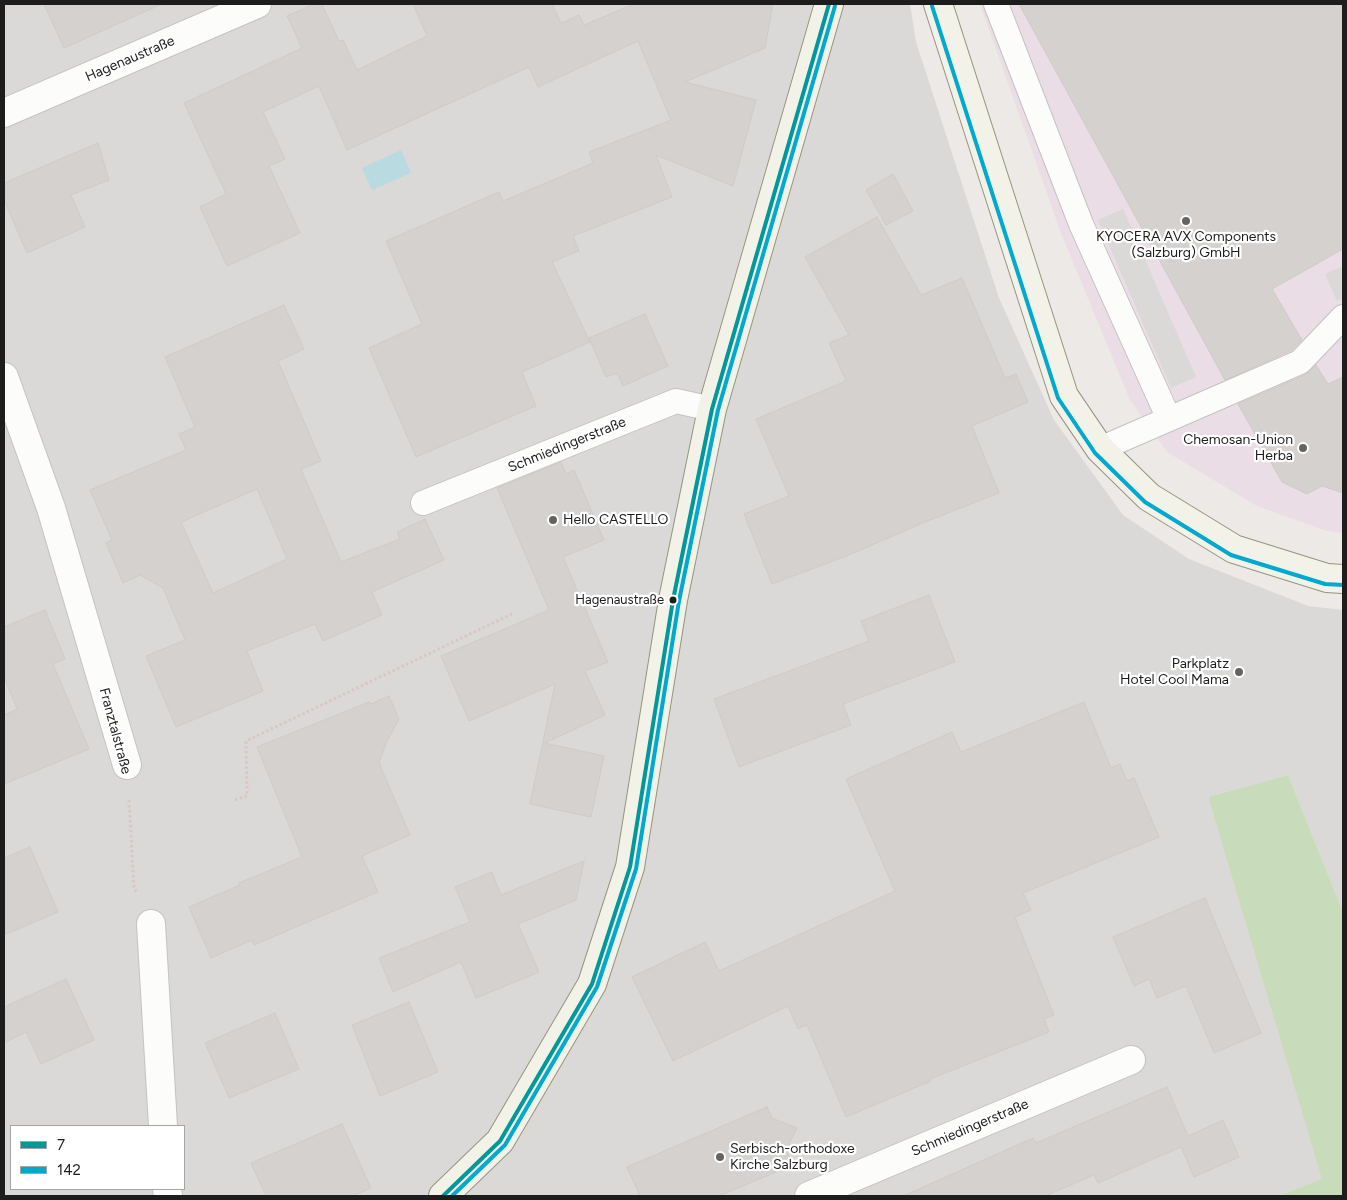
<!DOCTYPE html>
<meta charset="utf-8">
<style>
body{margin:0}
#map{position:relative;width:1347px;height:1200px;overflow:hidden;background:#ece9e6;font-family:Figtree,sans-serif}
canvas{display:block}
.frame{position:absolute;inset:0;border:5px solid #1d1d1d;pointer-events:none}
.legend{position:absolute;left:10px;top:1125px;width:175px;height:65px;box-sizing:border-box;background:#fff;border:1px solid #a5a5a5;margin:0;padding:6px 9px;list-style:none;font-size:15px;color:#1d1d1d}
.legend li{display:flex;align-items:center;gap:10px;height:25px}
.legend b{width:25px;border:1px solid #a5a5a5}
</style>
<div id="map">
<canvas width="1347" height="1200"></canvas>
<div class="frame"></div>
<ul class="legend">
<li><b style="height:6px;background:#009898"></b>7</li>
<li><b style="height:6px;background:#00a9ce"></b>142</li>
</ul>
</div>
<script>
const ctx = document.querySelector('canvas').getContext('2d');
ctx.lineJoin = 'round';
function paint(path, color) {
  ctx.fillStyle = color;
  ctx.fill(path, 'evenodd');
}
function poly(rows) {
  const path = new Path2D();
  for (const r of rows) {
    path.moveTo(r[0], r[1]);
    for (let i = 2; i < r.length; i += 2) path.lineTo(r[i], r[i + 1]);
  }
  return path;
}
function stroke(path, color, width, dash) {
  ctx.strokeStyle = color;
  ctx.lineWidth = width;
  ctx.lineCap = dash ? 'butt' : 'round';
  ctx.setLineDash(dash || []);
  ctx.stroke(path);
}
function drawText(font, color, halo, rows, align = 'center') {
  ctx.font = font + ' Figtree,sans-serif';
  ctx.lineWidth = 4.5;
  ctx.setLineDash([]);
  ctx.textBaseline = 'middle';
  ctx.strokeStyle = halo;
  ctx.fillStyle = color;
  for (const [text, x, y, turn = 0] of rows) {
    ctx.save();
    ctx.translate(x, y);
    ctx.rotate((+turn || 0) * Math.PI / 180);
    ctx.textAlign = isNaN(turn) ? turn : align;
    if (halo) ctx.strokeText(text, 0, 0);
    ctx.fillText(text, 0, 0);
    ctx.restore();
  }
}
paint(poly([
 [4,4,910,4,916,42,999,298,1054,420,1123,515,1189,559,1308,606,1343,610,1343,912,1288,775,1208,797,1323,1180,1279,1196,4,1196],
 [11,1126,184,1126,184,1189,11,1189]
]), '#dbd9d7');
paint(poly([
 [980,4,1343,4,1343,533,1327,531,1257,506,1167,452,1130,400,1061,233]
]), '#eadde5');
paint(poly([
 [1288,775,1343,912,1343,1196,1279,1196,1322,1179,1208,797]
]), '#c8dbba');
paint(poly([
 [1123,209,1196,377,1171,388,1098,220],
 [1343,266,1343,298,1337,301,1325,274],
 [1179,562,1266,603,1343,618,1343,727,1176,777,1105,597,1142,584],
 [246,727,247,767,148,809,147,770],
 [259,816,271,841,202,871,191,845],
 [140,1082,141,1126,112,1126,109,1085],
 [117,1189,143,1189,143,1196,117,1196]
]), '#dad9d7');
paint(poly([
 [401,150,411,173,372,190,362,168]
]), '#b8dae0');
const building = poly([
 [44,4,162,4,64,48,44,4],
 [314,4,322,4,339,41,343,40,357,70,427,36,413,4,552,4,561,23,579,15,584,25,634,4,773,4,765,48,685,82,756,100,733,186,656,155,672,197,573,236,579,251,552,262,590,342,522,372,536,406,416,457,369,348,422,324,386,241,499,192,503,201,593,163,589,152,671,120,638,41,538,87,529,67,347,150,319,86,263,112,285,159,269,166,300,233,227,266,200,207,226,194,184,103,302,48,287,16,314,4],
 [1019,4,1343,4,1343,249,1272,289,1302,340,1292,350,1225,380,1019,4],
 [98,143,109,180,71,195,85,227,27,253,4,200,4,183,98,143],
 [893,174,913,211,886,225,866,190,893,174],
 [877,217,921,295,962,278,1005,378,1016,374,1028,402,972,426,999,493,925,522,849,555,772,584,744,514,789,496,756,419,846,381,829,343,849,335,805,257,877,217],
 [284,305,304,349,278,361,321,461,301,469,341,562,400,539,397,532,425,519,444,560,372,592,382,615,323,641,315,624,247,651,263,691,176,727,146,656,185,640,163,588,140,575,123,583,106,543,112,540,90,490,186,450,179,434,195,427,165,357,284,305],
 [257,489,287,559,213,593,181,522,257,489],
 [645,314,668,366,623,386,617,373,606,377,589,338,645,314],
 [1316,365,1328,384,1343,377,1343,493,1322,486,1307,494,1282,482,1238,404,1305,375,1316,365],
 [561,462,566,474,574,470,604,540,563,557,608,662,585,671,605,715,545,743,604,756,591,817,530,804,555,684,469,721,441,656,549,610,497,488,561,462],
 [929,595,955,662,843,704,851,725,739,767,714,699,869,641,861,621,929,595],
 [45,610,65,659,53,664,89,749,4,784,4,715,17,709,4,677,4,627,45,610],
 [389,696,399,719,386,743,379,763,410,835,362,856,378,892,254,945,252,940,211,958,189,907,240,885,239,883,302,857,257,747,369,702,371,704,389,696],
 [1084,702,1111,768,1120,764,1127,781,1134,778,1159,837,1023,893,1031,910,1015,917,1054,1015,1044,1019,1049,1032,930,1079,931,1081,846,1117,807,1025,798,1029,788,1006,673,1061,632,977,705,942,719,971,895,891,846,779,952,732,961,752,1084,702],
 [30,847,58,912,4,935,4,858,30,847],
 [584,861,576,900,518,924,539,972,476,998,461,962,393,992,379,958,470,922,455,887,492,872,501,895,584,861],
 [1205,898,1261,1033,1214,1053,1186,986,1157,998,1149,979,1134,986,1113,937,1205,898],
 [66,979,94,1040,41,1064,26,1032,4,1043,4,1007,66,979],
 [409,1002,438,1072,380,1096,352,1025,409,1002],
 [275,1013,299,1069,229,1098,205,1043,275,1013],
 [1167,1087,1188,1136,1223,1120,1239,1157,1194,1177,1181,1147,1098,1183,1094,1175,1045,1196,903,1196,1033,1138,1036,1143,1167,1087],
 [767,1107,772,1118,797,1128,786,1150,793,1165,719,1196,640,1196,627,1167,767,1107],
 [342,1124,371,1188,352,1196,266,1196,251,1163,342,1124]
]);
paint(building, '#d4d1cf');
stroke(building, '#cfcbc7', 1);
const lane = poly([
 [996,4,1081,224,1169,419],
 [1100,449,1300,362,1343,317],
 [423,503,676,401,712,409]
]);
const street = poly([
 [4,113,257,4],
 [4,377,51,508,127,765],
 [151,924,163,1126],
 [167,1189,168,1196],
 [809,1196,1131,1060]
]);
const secondary = poly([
 [938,4,1064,396,1100,449,1149,497,1234,549,1327,578,1343,579],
 [443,1196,500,1141,592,984,630,867,673,600,712,409,829,4]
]);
stroke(lane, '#c4c3c2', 26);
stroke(street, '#c4c3c2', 30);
stroke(secondary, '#95957d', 30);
stroke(poly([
 [129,800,134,888,137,893],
 [235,800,247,796,246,741,514,613]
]), '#d7c7c5', 3, [2.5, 2.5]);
stroke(lane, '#fcfcfb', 24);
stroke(street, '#fcfcfb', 28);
stroke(secondary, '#f3f2e9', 28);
stroke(poly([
 [443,1196,500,1141,592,984,630,867,673,600,712,409,829,4]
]), '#009898', 4);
stroke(poly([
 [932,6,1058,398,1095,453,1145,502,1231,555,1325,584,1343,585],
 [452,1196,505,1145,597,987,636,869,679,601,718,410,835,6]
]), '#00a9ce', 4);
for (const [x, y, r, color] of [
 [1186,221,5,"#656463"],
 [1303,448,5,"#656463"],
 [553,520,5,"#656463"],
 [673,600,4.5,"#1d1d1d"],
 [1239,672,5,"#656463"],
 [720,1157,5,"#656463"]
]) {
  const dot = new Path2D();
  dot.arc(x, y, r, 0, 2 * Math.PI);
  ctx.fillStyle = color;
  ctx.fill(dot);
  stroke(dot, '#fff', 2);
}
drawText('13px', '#1d1d1d', '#fff', [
 ["Hagenaustraße",664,600]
], 'right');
drawText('14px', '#1d1d1d', '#fff', [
 ["Hagenaustraße",130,59,-23],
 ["Schmiedingerstraße",567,445,-22],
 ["Franztalstraße",115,731,75],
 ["Schmiedingerstraße",970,1128,-23]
]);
drawText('14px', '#1d1d1d', '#fff', [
 ["KYOCERA AVX Components",1186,237,"center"],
 ["(Salzburg) GmbH",1186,253,"center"],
 ["Chemosan-Union",1293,440],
 ["Herba",1293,456],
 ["Hello CASTELLO",563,520,"left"],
 ["Parkplatz",1229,664],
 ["Hotel Cool Mama",1229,680],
 ["Serbisch-orthodoxe",730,1149,"left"],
 ["Kirche Salzburg",730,1165,"left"]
], 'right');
</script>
